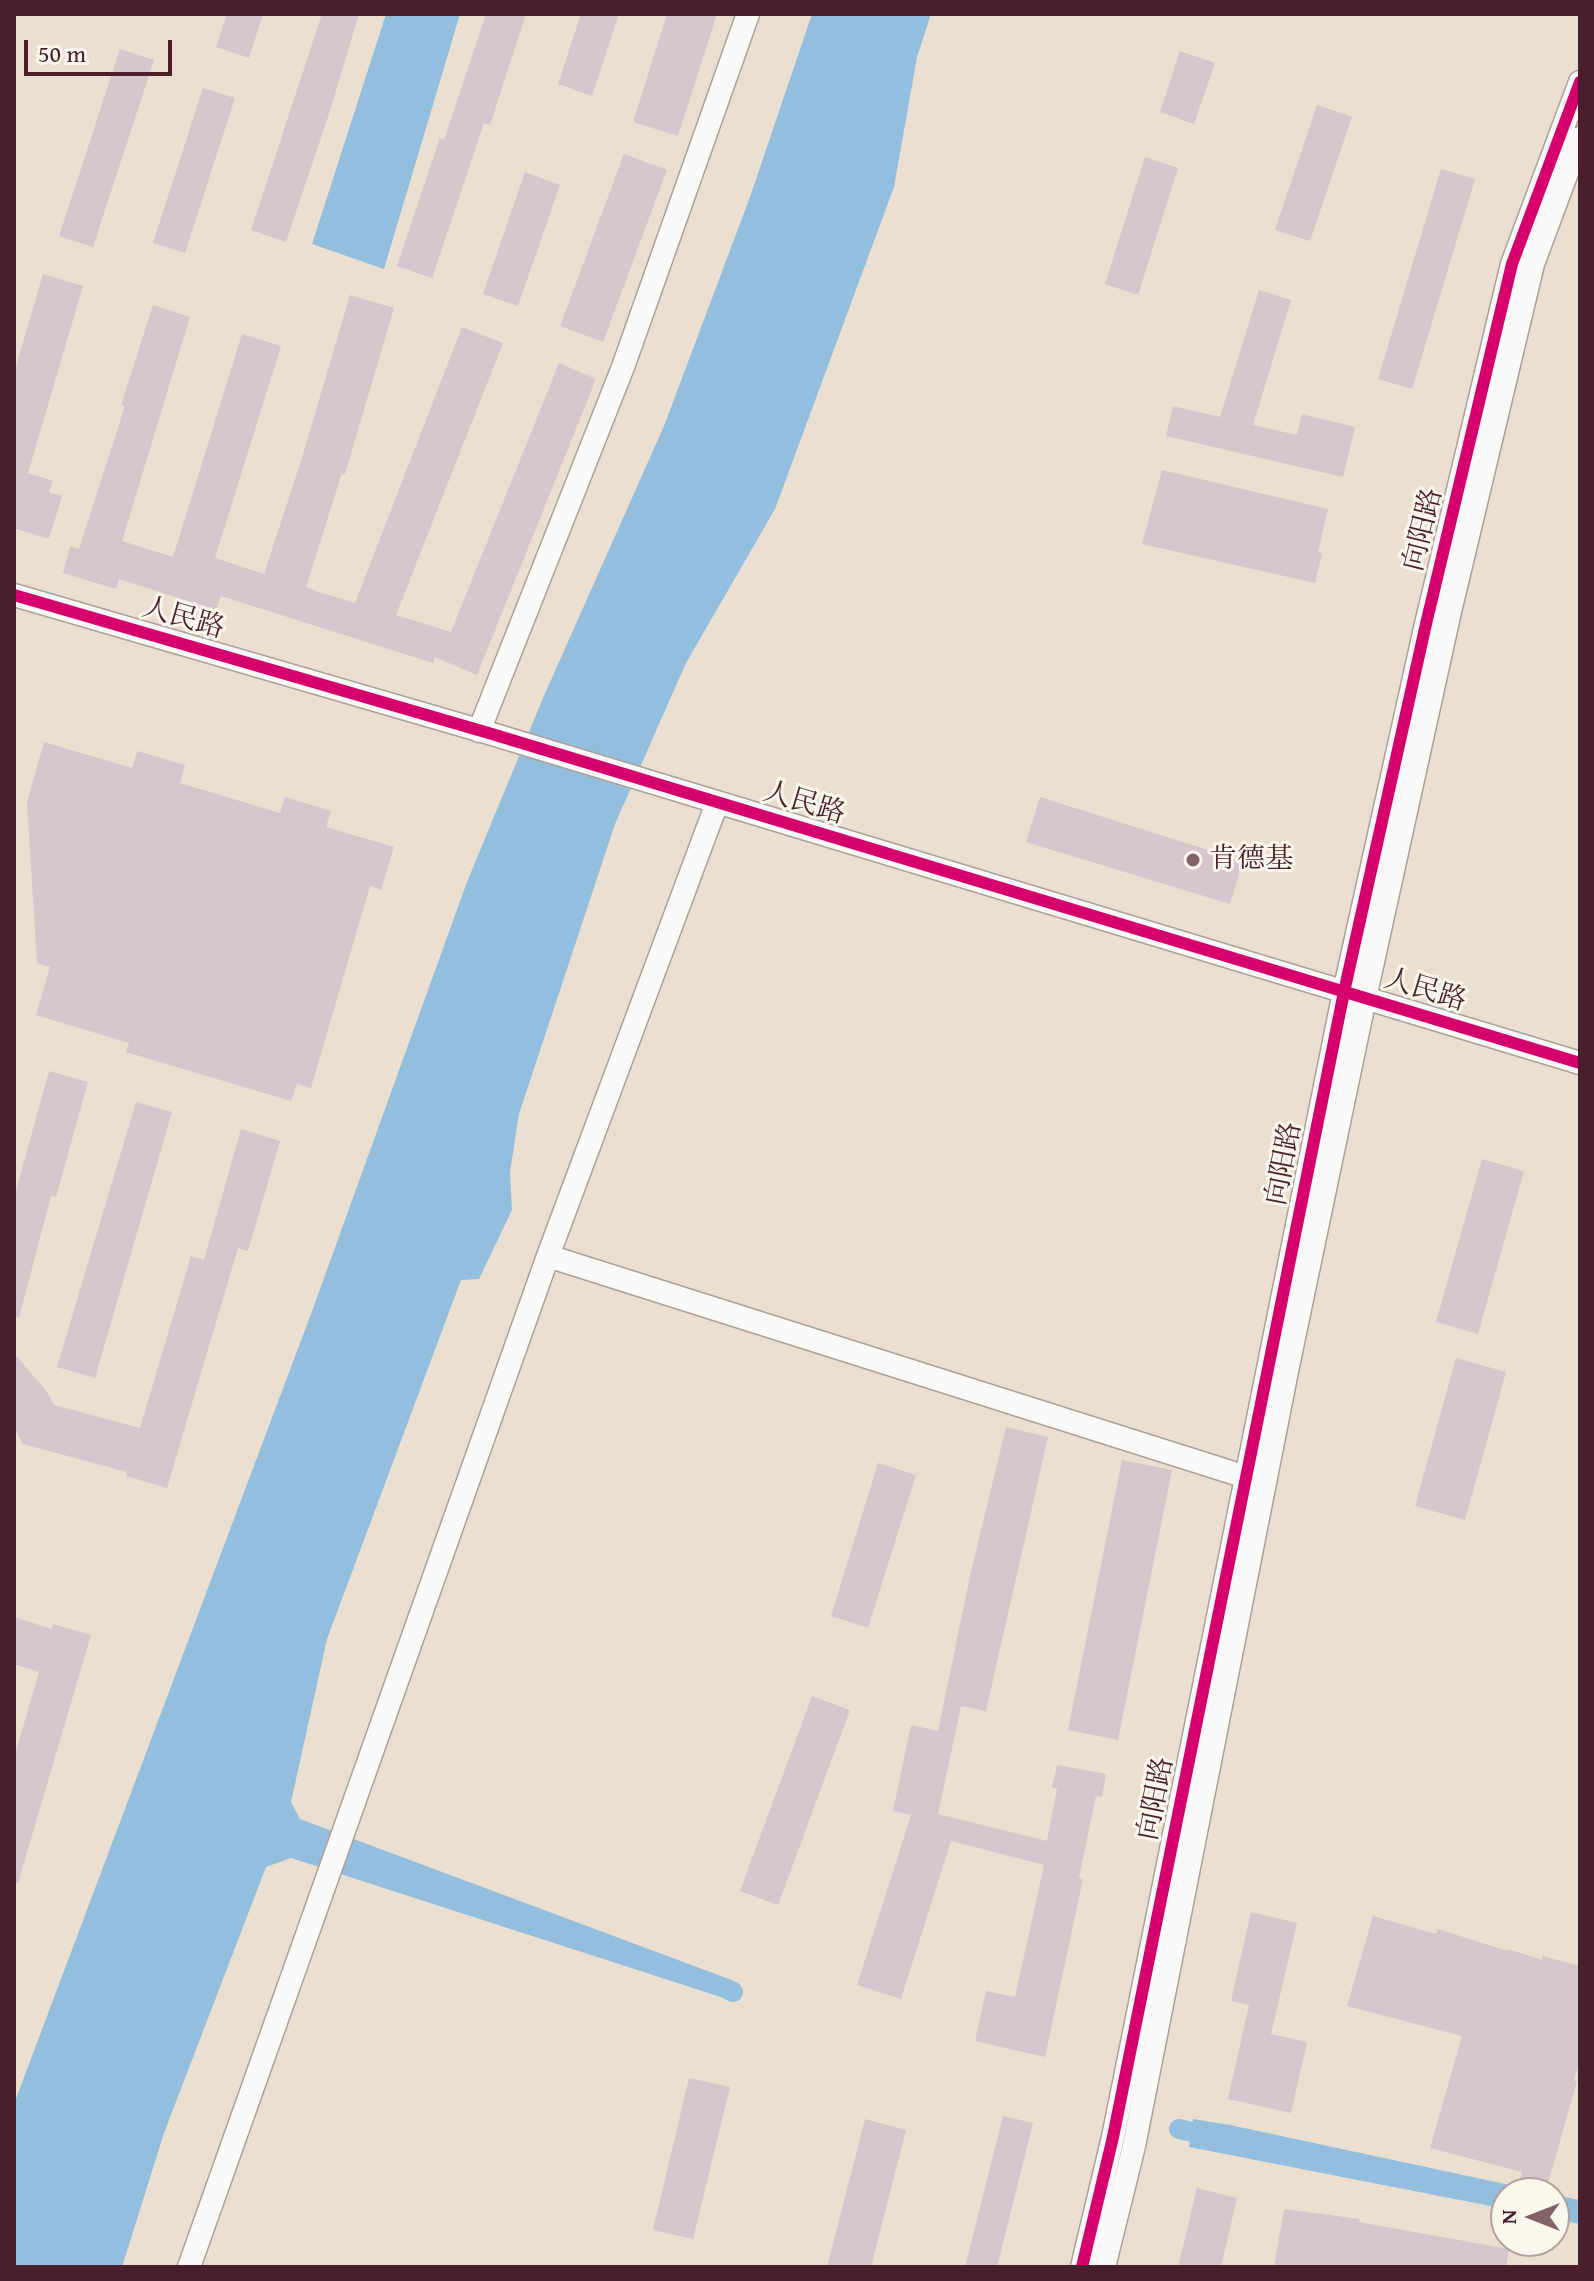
<!DOCTYPE html>
<meta charset="utf-8">
<style>
body{margin:0}
#map{position:relative;width:1594px;height:2281px;overflow:hidden;background:#eadfd0;font-family:"Gentium Book Plus",serif}
canvas{display:block}
.frame{position:absolute;inset:0;border:16px solid #4a1f2b;pointer-events:none}
.north{position:absolute;left:1490px;top:2177px;width:80px;height:80px;box-sizing:border-box;background:#fbf7ec;border:2px solid #b4a19f;border-radius:50%;rotate:270deg;font-size:22px;font-weight:700;line-height:32px;text-align:center;color:#4a1f2b}
.north::after{content:'';display:block;margin:auto;width:28px;height:36px;background:#826265;clip-path:polygon(50% 0,100% 100%,50% 72%,0 100%)}
.scale{position:absolute;left:24px;top:40px;width:148px;height:36px;box-sizing:border-box;border:4px solid #4a1f2b;border-top:0;padding-left:10px;font-size:24px;line-height:28px;white-space:nowrap;color:#4a1f2b;-webkit-text-stroke:6px #fbf7ec;paint-order:stroke}
</style>
<div id="map">
<canvas width="1594" height="2281"></canvas>
<div class="frame"></div>
<div class="north">N</div>
<div class="scale">50 m</div>
</div>
<script>
const ctx = document.querySelector('canvas').getContext('2d');
ctx.lineJoin = 'round';
function paint(path, color) {
  ctx.fillStyle = color;
  ctx.fill(path, 'evenodd');
}
function poly(rows) {
  const path = new Path2D();
  for (const r of rows) {
    path.moveTo(r[0], r[1]);
    for (let i = 2; i < r.length; i += 2) path.lineTo(r[i], r[i + 1]);
  }
  return path;
}
function stroke(path, color, width, dash) {
  ctx.strokeStyle = color;
  ctx.lineWidth = width;
  ctx.lineCap = dash ? 'butt' : 'round';
  ctx.setLineDash(dash || []);
  ctx.stroke(path);
}
function drawText(font, color, halo, rows, align = 'center') {
  ctx.font = font + ' "Gentium Book Plus","Noto Serif SC",serif';
  ctx.lineWidth = 6;
  ctx.setLineDash([]);
  ctx.textBaseline = 'middle';
  ctx.strokeStyle = halo;
  ctx.fillStyle = color;
  for (const [text, x, y, turn = 0] of rows) {
    ctx.save();
    ctx.translate(x, y);
    ctx.rotate((+turn || 0) * Math.PI / 180);
    ctx.textAlign = isNaN(turn) ? turn : align;
    if (halo) ctx.strokeText(text, 0, 0);
    ctx.fillText(text, 0, 0);
    ctx.restore();
  }
}
paint(poly([
 [386,14,460,14,384,269,312,244],
 [812,14,931,14,917,57,894,187,775,509,686,663,615,824,519,1114,510,1172,512,1210,479,1279,461,1280,327,1639,291,1802,300,1819,729,1979,724,1998,291,1858,266,1867,164,2133,122,2267,14,2267,14,2104,311,1314,467,882,543,698,664,426,750,197],
 [1193,2119,1230,2125,1547,2193,1506,2193,1506,2209,1189,2147],
 [1554,2195,1580,2200,1580,2224,1554,2219]
]), '#93bedd');
stroke(poly([
 [727,1989,733,1992],
 [1179,2129,1192,2132]
]), '#93bedd', 20);
paint(poly([
 [227,14,263,14,249,58,216,47],
 [322,14,359,14,329,114,286,242,251,230],
 [486,14,526,14,490,125,484,123,432,278,397,266,440,138,444,140],
 [581,14,619,14,592,96,558,84],
 [667,14,717,14,678,136,633,122],
 [120,49,154,60,93,247,59,236],
 [1180,51,1215,63,1194,124,1160,112],
 [203,88,235,98,185,253,153,243],
 [1317,105,1352,117,1310,241,1275,230],
 [624,154,667,170,603,342,560,326],
 [1145,157,1178,168,1138,295,1105,284],
 [1441,169,1475,179,1412,389,1378,379],
 [525,172,560,185,518,306,483,294],
 [43,274,83,286,28,473,53,481,49,492,62,496,49,539,14,528,14,373],
 [1259,290,1291,300,1253,425,1297,435,1302,414,1355,427,1343,477,1166,436,1173,406,1220,417],
 [350,295,394,308,345,474,342,473,306,587,319,592,355,603,462,327,503,343,396,615,451,632,559,363,596,379,477,675,435,657,433,663,221,596,216,610,119,579,116,589,63,573,70,546,79,549,125,406,121,405,153,305,190,317,122,541,173,557,242,334,281,346,215,558,264,574,301,461],
 [1162,470,1328,509,1318,552,1322,553,1315,583,1142,544],
 [44,742,132,768,137,751,185,765,180,783,280,813,285,797,331,811,326,827,394,847,381,890,370,886,311,1088,297,1084,291,1101,126,1052,129,1043,36,1015,50,967,37,963,27,802],
 [1040,797,1243,861,1230,904,1026,842],
 [49,1071,88,1082,56,1197,51,1196,19,1318,14,1317,14,1198],
 [136,1102,172,1112,95,1378,57,1367],
 [241,1129,280,1141,248,1251,238,1248,167,1488,126,1476,127,1472,23,1444,14,1427,14,1353,47,1392,54,1405,140,1428,191,1256,204,1260],
 [1482,1159,1524,1171,1478,1334,1436,1322],
 [1456,1358,1506,1372,1465,1520,1415,1506],
 [1006,1427,1048,1437,986,1711,961,1706,938,1814,1047,1841,1057,1788,1052,1788,1057,1765,1106,1774,1102,1797,1096,1796,1079,1878,1083,1879,1045,2057,975,2041,986,1991,1015,1997,1044,1865,951,1841,901,1999,857,1985,911,1815,893,1811,911,1725,938,1731,970,1576],
 [1122,1460,1172,1470,1118,1740,1068,1730],
 [878,1463,916,1475,868,1628,831,1616],
 [14,1617,52,1629,53,1624,91,1635,18,1883,14,1883,14,1758,39,1672,14,1664],
 [812,1696,850,1710,778,1905,740,1891],
 [1251,1912,1297,1923,1271,2034,1307,2042,1291,2113,1228,2099,1249,2005,1231,2001],
 [1373,1916,1436,1934,1438,1929,1507,1951,1508,1949,1542,1960,1543,1956,1580,1966,1580,2061,1574,2080,1577,2081,1547,2187,1520,2179,1522,2172,1430,2148,1462,2036,1347,2006],
 [689,2078,730,2087,693,2239,653,2230],
 [1003,2116,1033,2123,997,2267,965,2267],
 [865,2119,906,2130,871,2267,827,2267],
 [1197,2188,1237,2198,1221,2267,1178,2267],
 [1284,2209,1360,2219,1359,2222,1509,2249,1506,2267,1274,2267]
]), '#d6c7ce');
const minor = poly([
 [14,595,492,734,1580,1063],
 [479,731,623,367,748,14],
 [548,1256,1246,1477],
 [189,2267,548,1256,717,803],
 [1082,2267,1113,2137,1344,992,1426,624,1512,264,1580,82],
 [1104,2267,1134,2146,1287,1371,1365,998,1449,616,1533,264,1580,138]
]);
stroke(minor, '#aca19a', 25);
stroke(minor, '#fcfaf8', 22);
stroke(poly([
 [14,595,492,734,1580,1063],
 [1082,2267,1113,2137,1344,992,1426,624,1512,264,1580,82]
]), '#d6006c', 12);
for (const [x, y, r, color] of [
 [1193,860,8,"#826265"]
]) {
  const dot = new Path2D();
  dot.arc(x, y, r, 0, 2 * Math.PI);
  ctx.fillStyle = color;
  ctx.fill(dot);
  stroke(dot, '#fbf7ec', 3);
}
drawText('28px', '#4a1f2b', '#fbf7ec', [
 ["向阳路",1424,530,-76],
 ["人民路",183,619,16],
 ["人民路",804,804,17],
 ["人民路",1425,991,17],
 ["向阳路",1285,1164,-79],
 ["向阳路",1157,1799,-79]
]);
drawText('28px', '#4a1f2b', '#fbf7ec', [
 ["肯德基",1209,860]
], 'left');
</script>
